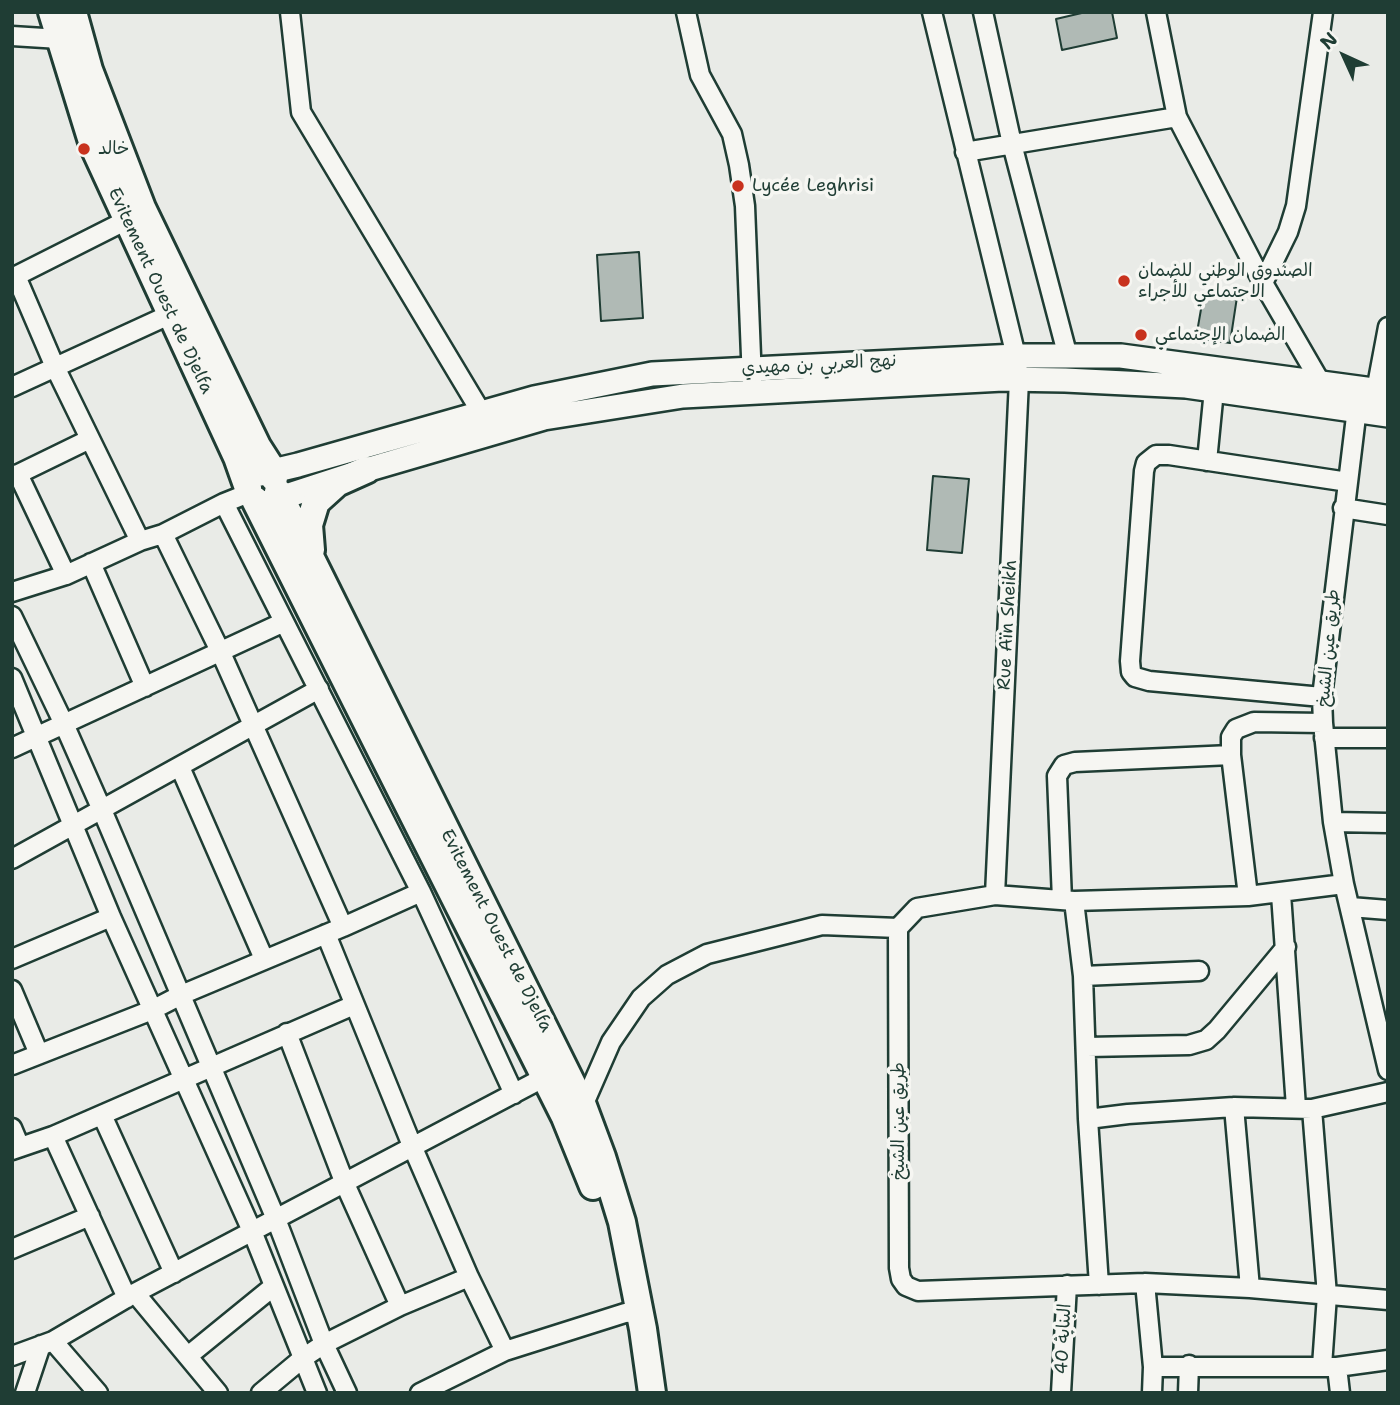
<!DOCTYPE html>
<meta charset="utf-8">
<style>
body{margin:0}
#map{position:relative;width:1400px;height:1405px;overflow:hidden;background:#e9ebe7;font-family:"Shantell Sans",sans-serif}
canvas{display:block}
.frame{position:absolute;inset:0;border:14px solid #1f3d34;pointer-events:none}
.north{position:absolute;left:1309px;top:21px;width:70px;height:70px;-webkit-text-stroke:5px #f6f6f2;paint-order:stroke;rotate:315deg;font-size:19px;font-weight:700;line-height:28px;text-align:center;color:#1f3d34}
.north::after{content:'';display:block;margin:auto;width:24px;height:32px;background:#1f3d34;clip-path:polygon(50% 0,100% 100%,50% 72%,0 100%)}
</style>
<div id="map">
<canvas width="1400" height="1405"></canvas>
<div class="frame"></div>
<div class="north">N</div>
</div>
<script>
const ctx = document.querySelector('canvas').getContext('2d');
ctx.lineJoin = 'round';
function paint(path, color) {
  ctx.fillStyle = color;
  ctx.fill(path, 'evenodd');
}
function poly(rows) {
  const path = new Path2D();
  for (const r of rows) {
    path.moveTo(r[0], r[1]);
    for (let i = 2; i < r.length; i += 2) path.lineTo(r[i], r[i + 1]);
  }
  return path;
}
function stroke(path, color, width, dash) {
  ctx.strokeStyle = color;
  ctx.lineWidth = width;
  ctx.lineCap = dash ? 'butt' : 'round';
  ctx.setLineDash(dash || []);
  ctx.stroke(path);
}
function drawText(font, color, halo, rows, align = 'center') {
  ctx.font = font + ' "Shantell Sans","Playpen Sans Arabic",sans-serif';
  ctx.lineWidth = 7;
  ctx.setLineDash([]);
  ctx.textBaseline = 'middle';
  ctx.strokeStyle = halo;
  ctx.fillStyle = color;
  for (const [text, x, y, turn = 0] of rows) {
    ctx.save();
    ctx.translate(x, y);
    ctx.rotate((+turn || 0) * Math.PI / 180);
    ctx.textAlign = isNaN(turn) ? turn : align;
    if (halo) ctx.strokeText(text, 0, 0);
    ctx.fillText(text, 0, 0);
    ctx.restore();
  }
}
const building = poly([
 [1086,12,1112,12,1117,38,1062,50,1056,19,1086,12],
 [639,252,643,318,601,321,597,255,639,252],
 [1204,292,1237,297,1230,343,1196,338,1204,292],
 [933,476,969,479,962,553,927,550,933,476]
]);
paint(building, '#b0bab5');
stroke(building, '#1f3d34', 2);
const minor = poly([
 [290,12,301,112,487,422],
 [686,12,700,75,732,134,739,165,745,206,752,381],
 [932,12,1016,356,1019,380,995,895],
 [983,12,1012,144,1068,357],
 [1156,12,1177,117,1263,283,1321,383,1321,390],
 [12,36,60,39],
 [965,152,1177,117],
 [16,276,55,367,140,541],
 [12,278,127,220],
 [1263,283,1288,232,1296,206,1323,12],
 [12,387,169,315],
 [1376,391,1388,327],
 [1358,400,1322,697,1323,723,1333,822,1344,884,1388,1070],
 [1207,461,1214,390],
 [18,474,66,575],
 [12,477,90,439],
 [224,503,421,892,514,1094],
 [1343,508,1388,515],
 [163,534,221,653,343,927],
 [91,563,145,687],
 [12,592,66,575,140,541,163,534,224,503,249,493],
 [12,616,64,724,102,810,276,1219,324,1344,347,1393],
 [12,678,111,917,252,1231,317,1393],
 [1322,697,1149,681,1135,677,1131,672,1130,661,1144,471,1146,463,1156,455,1169,455,1348,482],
 [1324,738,1388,738],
 [12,748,284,622],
 [180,767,264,959],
 [1333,822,1388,823],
 [12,859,319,689],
 [1344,884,1248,896,1074,901,995,895,917,908,898,928,899,1268,901,1279,906,1286,918,1291,1145,1283,1250,1288,1388,1300],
 [1281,894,1296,1107],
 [1248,896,1231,755,1231,737,1236,729,1254,722,1323,723],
 [1062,900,1057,776,1064,765,1075,762,1231,755],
 [1074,901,1083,976,1088,1119,1099,1285],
 [1350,907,1388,910],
 [326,934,413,1148,469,1277,505,1351],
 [12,959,111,917],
 [1083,976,1199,971],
 [12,990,39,1054],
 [287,1033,345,1184,400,1306],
 [1087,1047,1189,1045,1206,1040,1217,1030,1286,947],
 [12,1065,152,1010,181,995,343,927,421,892],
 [1234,1107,1250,1288],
 [579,1109,583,1106,611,1042,641,998,667,975,707,954,822,925,898,928],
 [1312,1109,1327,1295,1322,1366],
 [102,1115,174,1273],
 [1088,1119,1128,1114,1234,1107,1312,1109,1388,1092],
 [12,1128,20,1147],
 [53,1136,127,1298],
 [12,1150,53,1136,354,1005],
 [12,1249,90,1216],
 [1145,1283,1153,1367,1152,1393],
 [135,1293,218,1393],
 [53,1341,98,1393],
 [12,1356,53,1341,135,1293,545,1077],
 [188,1356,274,1286],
 [1153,1367,1337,1367,1388,1360],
 [1337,1367,1340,1393],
 [25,1393,41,1345],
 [261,1393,303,1358,324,1344,400,1306,469,1277],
 [420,1393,505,1351,625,1313,640,1312],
 [1061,1393,1067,1285],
 [1188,1393,1189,1365]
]);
const major = poly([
 [260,474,298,465,534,398,652,374,1016,356,1121,356,1388,392],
 [268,502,366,470,544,418,683,396,1003,379,1065,380,1186,386,1388,415]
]);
const highway = poly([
 [52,12,93,145,237,457,248,488],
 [73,12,89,70,142,208,257,446,273,471,274,478],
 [278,492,583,1106,602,1157,622,1222,643,1329,652,1393],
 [255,500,565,1117,593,1186],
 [311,550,309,525,316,502,337,483,366,470]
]);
stroke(minor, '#1f3d34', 23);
stroke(major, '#1f3d34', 28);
stroke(highway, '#1f3d34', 32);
stroke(minor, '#f6f6f2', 18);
stroke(major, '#f6f6f2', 23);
stroke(highway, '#f6f6f2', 26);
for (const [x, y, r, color] of [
 [84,149,7,"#c8321e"],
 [738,186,7,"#c8321e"],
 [1124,281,7,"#c8321e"],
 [1141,335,7,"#c8321e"]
]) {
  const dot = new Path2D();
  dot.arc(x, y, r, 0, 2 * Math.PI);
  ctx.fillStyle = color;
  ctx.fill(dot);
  stroke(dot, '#f6f6f2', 2.5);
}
drawText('18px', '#1f3d34', '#f6f6f2', [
 ["خالد",98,149],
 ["Lycée Leghrisi",752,186],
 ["الصندوق الوطني للضمان",1138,271],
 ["الاجتماعي للأجراء",1138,292],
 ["الضمان الإجتماعي",1155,335]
], 'left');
drawText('18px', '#1f3d34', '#f6f6f2', [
 ["Evitement Ouest de Djelfa",160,291,65],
 ["نهج العربي بن مهيدي",819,365,-3],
 ["Rue Aïn Sheikh",1008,625,-87],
 ["طريق عين الشيخ",1329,648,-85],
 ["Evitement Ouest de Djelfa",496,931,63],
 ["طريق عين الشيخ",899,1121,-90],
 ["البناية 40",1064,1339,-87]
]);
</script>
